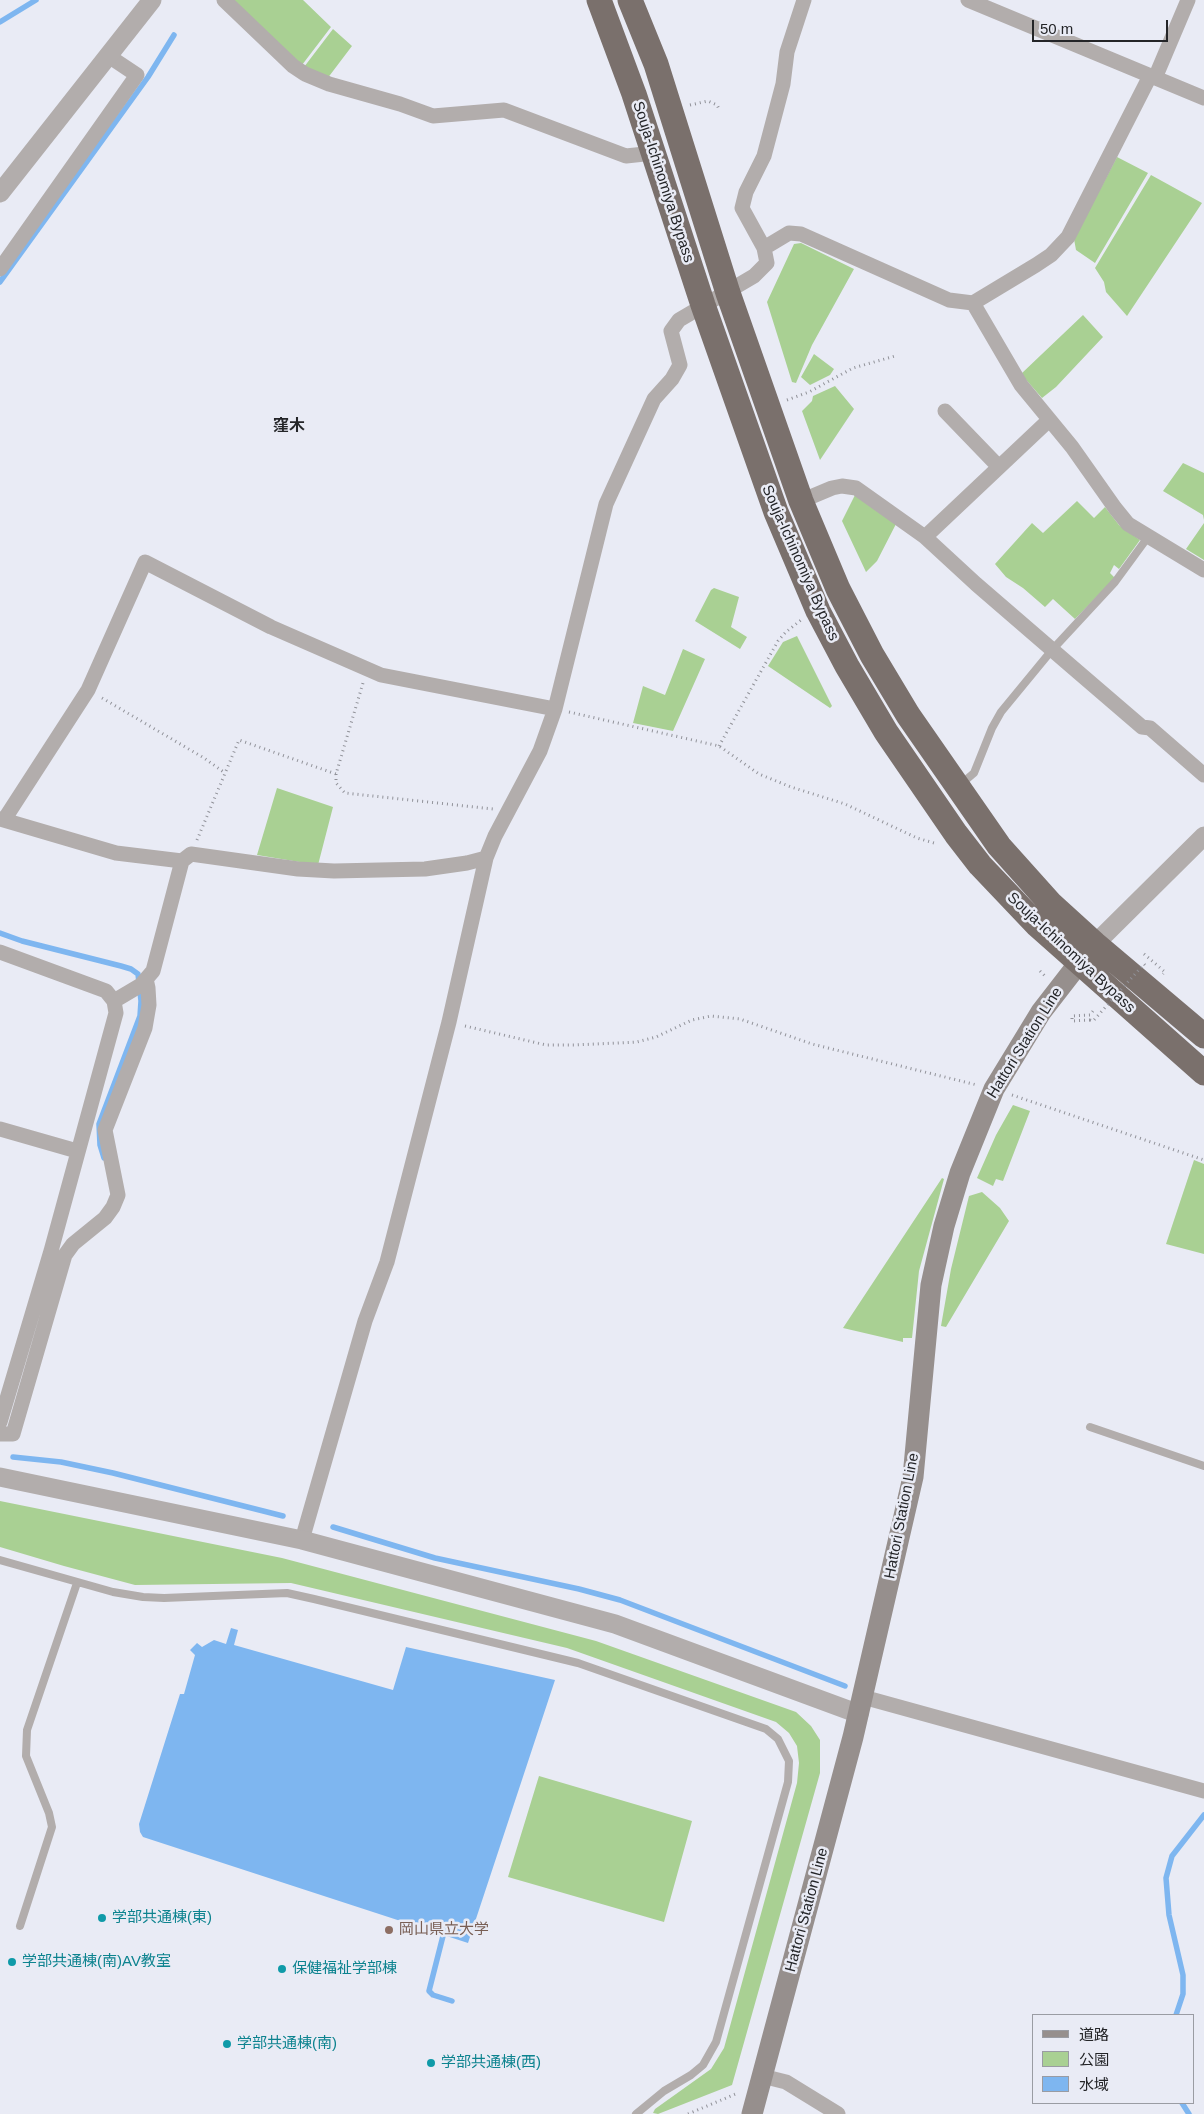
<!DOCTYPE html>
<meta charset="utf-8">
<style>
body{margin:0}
#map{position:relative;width:1204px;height:2114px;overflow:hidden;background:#e9ebf5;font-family:Arial,"Noto Sans JP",sans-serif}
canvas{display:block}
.legend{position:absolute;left:1032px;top:2014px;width:162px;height:90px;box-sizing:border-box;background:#e9ebf5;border:1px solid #9a9ca3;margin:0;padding:6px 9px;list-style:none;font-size:15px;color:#242528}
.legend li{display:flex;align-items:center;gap:10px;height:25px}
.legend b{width:25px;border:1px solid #9a9ca3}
.scale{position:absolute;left:1032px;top:20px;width:136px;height:22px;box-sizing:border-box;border:2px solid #242528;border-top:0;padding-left:6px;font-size:15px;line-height:18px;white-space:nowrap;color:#242528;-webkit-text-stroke:4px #e9ebf5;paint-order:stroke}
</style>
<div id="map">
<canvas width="1204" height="2114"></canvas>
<ul class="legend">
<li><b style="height:6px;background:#968f8d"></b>道路</li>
<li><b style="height:14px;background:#a9d093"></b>公園</li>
<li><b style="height:14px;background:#7eb6f0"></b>水域</li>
</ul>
<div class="scale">50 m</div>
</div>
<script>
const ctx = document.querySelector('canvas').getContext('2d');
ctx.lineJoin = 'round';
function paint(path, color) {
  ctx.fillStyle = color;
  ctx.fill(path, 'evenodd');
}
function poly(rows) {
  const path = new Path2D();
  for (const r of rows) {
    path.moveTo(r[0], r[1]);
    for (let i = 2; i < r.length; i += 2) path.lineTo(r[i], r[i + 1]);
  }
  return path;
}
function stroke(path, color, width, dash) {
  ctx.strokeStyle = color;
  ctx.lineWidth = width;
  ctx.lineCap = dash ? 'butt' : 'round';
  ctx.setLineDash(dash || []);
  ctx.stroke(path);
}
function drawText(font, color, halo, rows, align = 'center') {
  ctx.font = font + ' Arial,"Noto Sans JP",sans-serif';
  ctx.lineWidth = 5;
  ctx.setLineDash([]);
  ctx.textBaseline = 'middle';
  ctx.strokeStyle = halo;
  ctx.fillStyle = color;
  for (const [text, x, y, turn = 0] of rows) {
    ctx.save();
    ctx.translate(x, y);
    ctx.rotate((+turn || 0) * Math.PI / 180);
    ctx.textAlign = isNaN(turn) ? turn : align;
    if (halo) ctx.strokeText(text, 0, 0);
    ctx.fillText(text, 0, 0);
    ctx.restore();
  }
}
paint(poly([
 [231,0,303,0,331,27,302,65],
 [333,29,352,46,327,79,304,67],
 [1117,157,1148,173,1095,263,1076,250,1074,239],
 [1151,175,1202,203,1127,316,1106,292,1104,282,1095,268],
 [801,243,854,269,812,345,796,383,792,382,767,302,794,244],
 [1083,315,1103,337,1056,387,1042,398,1021,374],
 [814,354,834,369,830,375,810,385,801,377],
 [835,386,854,409,820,460,802,411,812,401,813,396],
 [1183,463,1204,473,1204,520,1203,515,1163,491],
 [855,495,896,524,877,561,866,572,842,521],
 [1077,501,1094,518,1105,507,1119,525,1140,540,1119,569,1114,565,1110,573,1115,578,1075,619,1053,599,1045,607,1023,588,1006,577,995,564,1032,523,1043,533],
 [1204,523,1204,560,1186,549],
 [714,588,739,597,731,627,747,637,740,649,695,621,711,590],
 [797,636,832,706,830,708,768,666,783,642],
 [683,649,705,659,673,731,633,723,643,686,665,695],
 [277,788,333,807,318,865,257,855],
 [1013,1105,1030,1111,1003,1181,996,1179,993,1186,977,1178,996,1135],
 [1194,1160,1204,1164,1204,1254,1166,1244],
 [942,1178,944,1179,919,1271,912,1338,903,1338,903,1342,843,1328],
 [982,1192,1000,1208,1009,1221,946,1327,941,1326,951,1269,969,1196],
 [0,1501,282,1558,596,1641,796,1712,811,1726,820,1740,820,1773,732,2085,658,2114,653,2113,655,2109,711,2069,724,2048,797,1783,799,1763,797,1746,789,1733,776,1722,567,1648,291,1583,135,1585,64,1566,0,1547],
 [539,1776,692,1821,664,1922,508,1877]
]), '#a9d093');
paint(poly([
 [231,1628,238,1630,234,1645,393,1690,406,1647,555,1680,468,1943,143,1837,140,1832,139,1824,180,1694,184,1694,195,1655,190,1650,197,1643,202,1647,214,1640,226,1644]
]), '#7eb6f0');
stroke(poly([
 [0,22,36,0],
 [0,282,148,77,174,35],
 [0,933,22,941,121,966,131,969,138,974,141,1001,140,1016,99,1124,100,1145,104,1158],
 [13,1457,61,1462,113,1473,283,1516],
 [333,1527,435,1558,579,1589,620,1600,845,1686],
 [444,1932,429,1991,433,1995,452,2001],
 [1176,2015,1183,1994,1183,1975,1169,1915,1166,1878,1172,1856,1204,1815],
 [1182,2103,1189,2114]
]), '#7eb6f0', 5.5);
stroke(poly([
 [690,105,708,101,717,105,720,111],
 [787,400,809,392,853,368,895,356],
 [102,698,204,758,225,773],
 [569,712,719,746,759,774,791,787,845,804,917,838,934,843,937,842],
 [719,746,778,641,786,632,801,620],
 [336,774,336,783,345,793,493,809],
 [197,840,239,740,336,774,363,683],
 [1144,954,1165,972,1163,974],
 [1040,971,1046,977],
 [1090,1020,1072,1021,1072,1016,1090,1015,1093,1011],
 [465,1026,546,1045,575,1045,637,1042,656,1037,692,1020,711,1016,740,1019,812,1044,977,1085],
 [1012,1095,1204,1160],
 [688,2114,738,2093]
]), '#919299', 3, [1, 4]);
stroke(poly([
 [961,784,974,773,992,728,1001,712,1052,650,1115,582,1148,537],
 [1090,1427,1204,1466],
 [0,1560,113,1592,143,1597,164,1598,287,1593,314,1599,578,1663,766,1729,778,1739,789,1761,788,1782,716,2042,703,2065,691,2075,664,2091,636,2114],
 [20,1926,52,1827,49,1813,26,1756,27,1730,77,1583]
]), '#b2adac', 8);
stroke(poly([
 [224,0,293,66,305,74,329,84,400,104,433,116,504,110,626,156,654,153],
 [968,0,1204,98],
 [1155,78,1188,0],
 [764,248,789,233,801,234,949,300,973,303,1036,265,1051,255,1068,237,1150,76],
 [0,269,137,75,107,55],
 [973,303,1021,385,1072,447,1115,508,1128,524,1204,570],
 [945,411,999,467],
 [801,501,832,488,842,486,856,488,925,537,976,584,1071,666,1142,727,1150,728,1204,775],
 [925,537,1049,420],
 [0,819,116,853,182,861],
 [4,820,88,690,145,562,271,627,381,675,555,709],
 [0,952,106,991,114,1001,116,1013,51,1251,0,1422],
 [114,1001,141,985,153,971,182,861,191,854,298,869,334,871,425,869,467,863,486,858],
 [0,1129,77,1151],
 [0,1434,13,1434,65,1255,73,1244,105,1218,113,1207,118,1195,105,1130,145,1028,149,1005,148,988,146,979],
 [302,1540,365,1321,387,1262,449,1022,486,858,495,836,540,751,555,709,606,504,654,399,672,379,680,365,671,331,679,320,754,276,767,263,764,248,742,208,746,192,764,156,783,84,787,52,804,0],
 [863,1697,1204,1791],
 [762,2076,786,2082,838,2114]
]), '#b2adac', 15);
stroke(poly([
 [0,193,152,0],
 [1095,944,1204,836],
 [0,1477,302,1540,615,1624,859,1714]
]), '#b2adac', 19);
stroke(poly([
 [752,2114,853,1737,913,1477,931,1285,944,1226,960,1173,994,1089,1041,1012,1089,950]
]), '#968f8d', 21);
stroke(poly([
 [599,0,634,94,703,305,776,512,818,611,847,666,886,732,956,834,980,865,1037,925,1204,1073],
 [630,0,656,64,728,293,801,501,838,589,872,655,908,715,999,846,1051,904,1095,944,1204,1036]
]), '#7a706c', 25);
stroke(poly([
 [1090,1020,1093,1021,1144,964,1146,966]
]), '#919299', 3, [1, 4]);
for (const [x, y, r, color] of [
 [102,1918,5,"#0f9aa8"],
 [389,1930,5,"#8d6e63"],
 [12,1962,5,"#0f9aa8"],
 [282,1969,5,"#0f9aa8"],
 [227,2044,5,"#0f9aa8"],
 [431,2063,5,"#0f9aa8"]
]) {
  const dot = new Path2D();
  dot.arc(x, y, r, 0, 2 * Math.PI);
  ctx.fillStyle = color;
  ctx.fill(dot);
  stroke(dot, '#e9ebf5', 2);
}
drawText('15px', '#242528', '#e9ebf5', [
 ["Souja-Ichinomiya Bypass",663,182,72],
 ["Souja-Ichinomiya Bypass",800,563,66],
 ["Souja-Ichinomiya Bypass",1071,953,43],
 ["Hattori Station Line",1025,1043,-58],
 ["Hattori Station Line",902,1516,-79],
 ["Hattori Station Line",807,1910,-75]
]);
drawText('15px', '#0d838f', '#e9ebf5', [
 ["学部共通棟(東)",112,1918],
 ["学部共通棟(南)AV教室",22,1962],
 ["保健福祉学部棟",292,1969],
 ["学部共通棟(南)",237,2044],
 ["学部共通棟(西)",441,2063]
], 'left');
drawText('15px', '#785e54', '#e9ebf5', [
 ["岡山県立大学",399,1930]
], 'left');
drawText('bold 16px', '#242528', '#e9ebf5', [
 ["窪木",289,427]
]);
</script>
